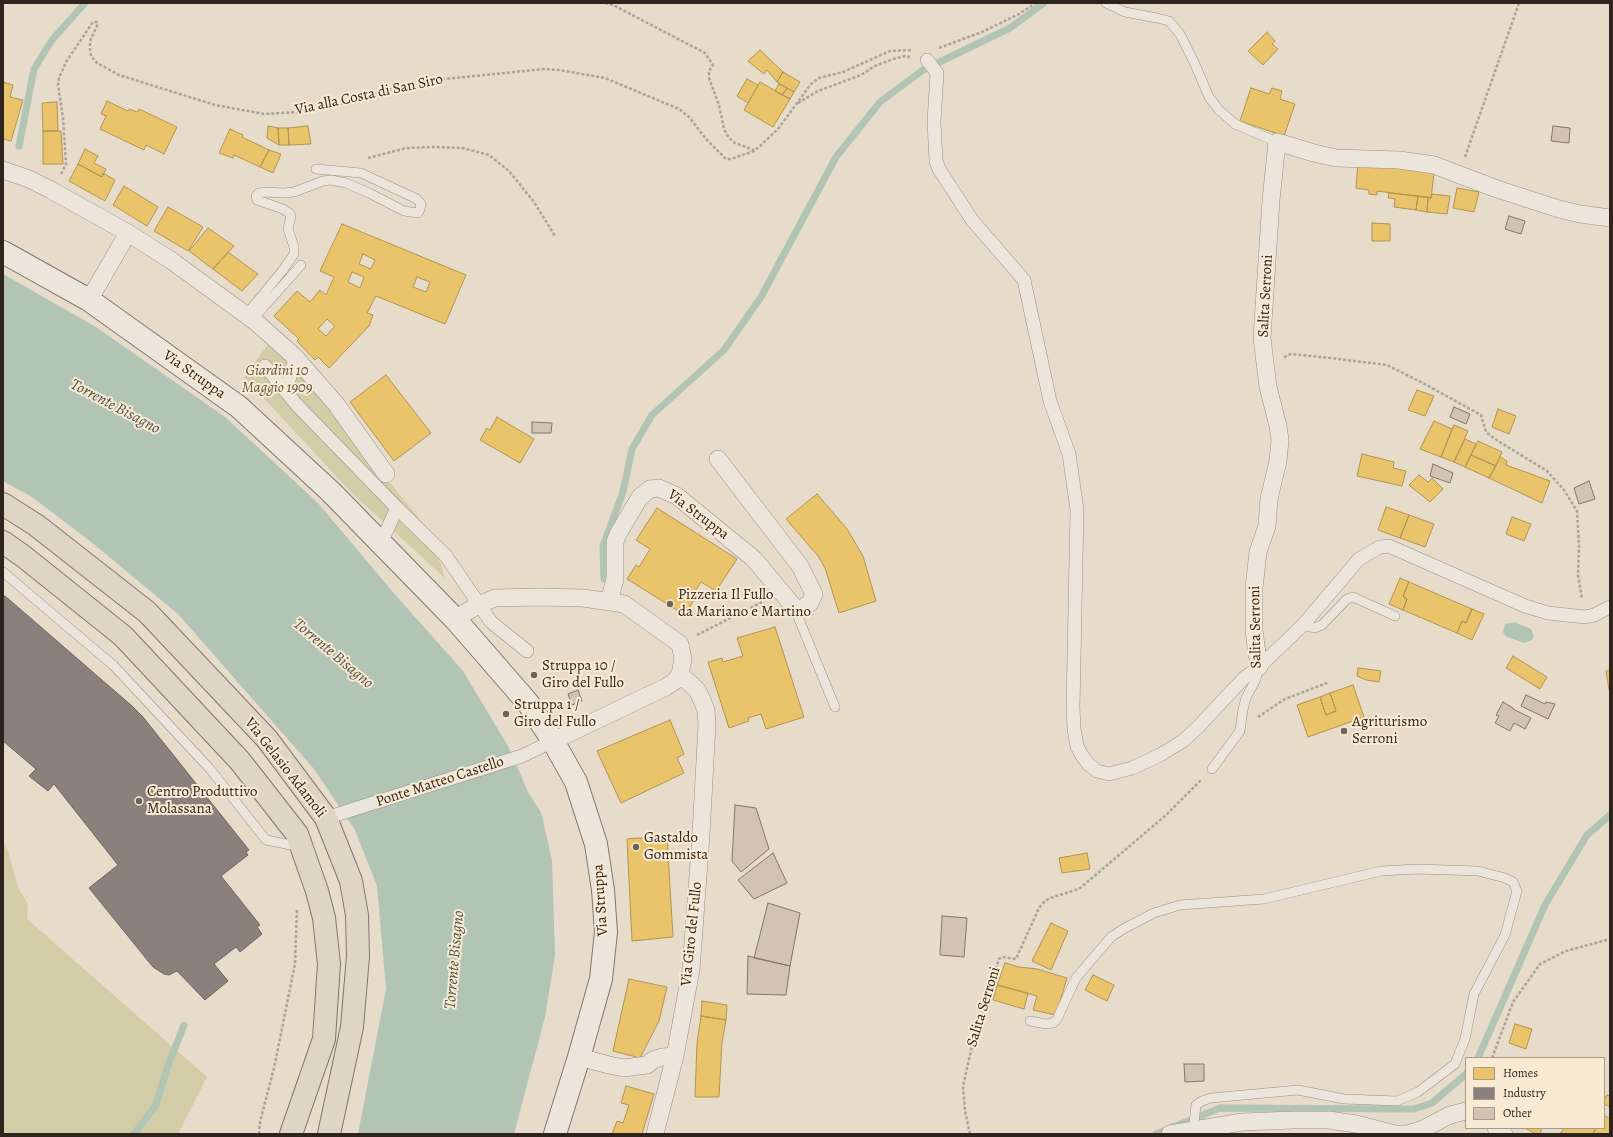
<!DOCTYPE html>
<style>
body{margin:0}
#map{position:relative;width:1613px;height:1137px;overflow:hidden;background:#e7dbc9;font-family:Alegreya,serif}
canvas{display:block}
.frame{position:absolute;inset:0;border:4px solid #2f231d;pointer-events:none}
.legend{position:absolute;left:1465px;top:1057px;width:140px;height:72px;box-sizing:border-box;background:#f8ead3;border:1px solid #a89a8a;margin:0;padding:5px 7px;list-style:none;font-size:12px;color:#2f231d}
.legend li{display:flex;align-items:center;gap:8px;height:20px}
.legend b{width:20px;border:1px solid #a89a8a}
</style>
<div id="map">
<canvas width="1613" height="1137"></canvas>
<div class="frame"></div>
<ul class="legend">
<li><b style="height:11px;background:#e9c46a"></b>Homes</li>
<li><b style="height:11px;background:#8a817c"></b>Industry</li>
<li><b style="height:11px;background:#d3c3b5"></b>Other</li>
</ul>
</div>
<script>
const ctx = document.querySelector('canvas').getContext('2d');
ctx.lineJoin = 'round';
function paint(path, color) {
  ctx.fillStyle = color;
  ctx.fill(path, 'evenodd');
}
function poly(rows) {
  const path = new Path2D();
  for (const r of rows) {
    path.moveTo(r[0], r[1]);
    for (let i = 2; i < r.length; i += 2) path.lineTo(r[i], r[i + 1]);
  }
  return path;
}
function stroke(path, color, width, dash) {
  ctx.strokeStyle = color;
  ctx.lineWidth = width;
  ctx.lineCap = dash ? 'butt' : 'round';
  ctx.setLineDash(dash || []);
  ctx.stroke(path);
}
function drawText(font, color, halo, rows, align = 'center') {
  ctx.font = font + ' Alegreya,serif';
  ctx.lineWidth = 4;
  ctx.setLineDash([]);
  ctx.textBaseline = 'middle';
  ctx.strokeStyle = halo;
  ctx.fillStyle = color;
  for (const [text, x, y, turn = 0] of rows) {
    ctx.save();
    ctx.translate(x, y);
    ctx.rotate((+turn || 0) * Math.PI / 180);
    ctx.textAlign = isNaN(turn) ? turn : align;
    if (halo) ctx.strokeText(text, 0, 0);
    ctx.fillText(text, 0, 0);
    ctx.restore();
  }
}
paint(poly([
 [272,339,431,533,445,578,352,493,244,377],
 [3,841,8,851,18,888,28,904,27,919,207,1077,178,1134,3,1134]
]), '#d2cca7');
paint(poly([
 [3,274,96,327,225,417,318,503,392,591,463,671,508,746,529,794,541,812,552,860,555,955,545,1017,514,1134,358,1134,386,989,377,886,355,830,314,769,178,614,90,541,32,497,3,481],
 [1514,622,1531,629,1534,636,1532,640,1524,643,1505,636,1503,632,1505,624]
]), '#b2c5b5');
const homes = poly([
 [1267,32,1275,41,1272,44,1278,49,1263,65,1248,51,1267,32],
 [760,50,783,72,777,82,767,70,764,74,748,61,760,50],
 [783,72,800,82,794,92,777,82,783,72],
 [747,79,758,85,748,103,737,96,747,79],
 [3,82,13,85,10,97,23,100,11,141,3,139,3,82],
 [760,82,790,99,773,127,744,110,760,82],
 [779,84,787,88,782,95,775,91,779,84],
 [787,88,794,92,790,99,782,95,787,88],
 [1251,88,1269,94,1272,88,1282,91,1280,99,1295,104,1284,136,1240,121,1251,88],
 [107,101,128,111,129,109,137,112,139,109,177,127,164,154,146,145,144,150,100,129,106,116,101,114,107,101],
 [57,102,58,131,43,131,42,103,57,102],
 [268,126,278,128,279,145,267,138,268,126],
 [308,126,311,144,289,145,288,128,308,126],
 [278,128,288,128,289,145,279,145,278,128],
 [230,129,243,135,242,137,269,150,260,167,234,155,233,158,219,153,230,129],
 [43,131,61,131,63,164,43,164,43,131],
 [85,149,98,156,94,163,106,169,102,177,78,164,85,149],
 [269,150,281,154,273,173,260,167,269,150],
 [1358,163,1426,171,1434,173,1431,198,1377,191,1377,195,1369,194,1369,190,1356,188,1358,163],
 [78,164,102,177,103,173,115,180,105,201,69,181,78,164],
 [124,186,158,207,147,226,113,205,124,186],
 [1457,188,1479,192,1474,212,1453,208,1457,188],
 [1389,193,1418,196,1416,210,1394,207,1395,199,1388,198,1389,193],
 [1432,194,1450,196,1447,214,1427,212,1428,197,1431,198,1432,194],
 [1418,196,1428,197,1427,212,1416,210,1418,196],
 [168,207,203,227,188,251,154,231,168,207],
 [1372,223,1390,224,1390,241,1372,241,1372,223],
 [342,224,466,275,445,324,376,296,367,313,373,315,369,326,329,368,318,357,315,360,297,341,299,339,274,316,297,291,310,302,320,290,326,295,334,277,320,271,342,224],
 [363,254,375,260,371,269,359,264,363,254],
 [352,272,364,277,360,288,348,282,352,272],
 [417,277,430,282,426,292,413,287,417,277],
 [327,319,335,326,326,336,318,329,327,319],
 [208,228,234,246,213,269,189,251,208,228],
 [228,252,258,274,242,291,213,269,228,252],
 [386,375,431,433,394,461,350,402,386,375],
 [1417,390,1434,396,1425,416,1408,410,1417,390],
 [1498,409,1516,416,1509,434,1492,427,1498,409],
 [497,417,534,439,520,463,480,440,487,428,490,430,497,417],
 [1434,421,1452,429,1441,457,1420,449,1434,421],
 [1454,425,1468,431,1454,462,1441,457,1454,425],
 [1465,439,1476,444,1465,467,1454,462,1465,439],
 [1478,441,1502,452,1496,466,1471,455,1478,441],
 [1362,454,1394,462,1393,468,1406,471,1402,486,1357,476,1362,454],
 [1471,455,1496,466,1489,478,1465,467,1471,455],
 [1500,457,1507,461,1506,465,1550,481,1542,503,1489,478,1500,457],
 [1419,475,1428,482,1432,478,1443,489,1430,502,1409,485,1419,475],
 [817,494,847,529,863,556,876,601,839,613,825,568,818,556,786,519,817,494],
 [1386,507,1409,515,1400,538,1378,530,1386,507],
 [657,508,737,559,716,591,701,582,694,593,697,595,685,615,627,579,636,565,639,567,650,549,636,540,657,508],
 [1409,515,1434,524,1425,547,1400,538,1409,515],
 [1512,517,1531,524,1524,541,1506,534,1512,517],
 [1400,578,1409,582,1403,596,1407,599,1403,610,1389,604,1400,578],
 [1409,582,1472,609,1466,623,1462,621,1457,633,1403,610,1407,599,1403,596,1409,582],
 [1472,609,1484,614,1472,640,1457,633,1462,621,1466,623,1472,609],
 [775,627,804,717,766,729,761,714,748,718,749,721,729,728,708,662,722,658,723,662,743,656,737,638,775,627],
 [1513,656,1547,677,1540,689,1506,668,1513,656],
 [1358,668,1381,671,1379,682,1366,680,1357,676,1358,668],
 [1610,670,1610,690,1609,690,1606,671,1610,670],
 [1353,685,1364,717,1308,737,1297,705,1320,697,1326,715,1336,711,1330,693,1353,685],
 [1330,693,1336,711,1326,715,1320,697,1330,693],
 [670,720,684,754,677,758,684,773,621,803,597,751,670,720],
 [667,836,673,937,632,941,627,839,667,836],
 [1087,853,1090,869,1062,873,1059,858,1087,853],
 [1051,923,1068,931,1051,970,1032,961,1051,923],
 [1005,963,1019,967,1037,969,1067,978,1056,1015,1033,1010,1037,996,997,985,1005,963],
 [1093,975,1114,985,1107,1001,1085,990,1093,975],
 [629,979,667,987,659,1021,640,1058,613,1051,629,979],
 [997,985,1028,993,1024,1009,993,1000,997,985],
 [702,1001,727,1005,726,1020,701,1016,702,1001],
 [701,1016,726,1020,722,1042,719,1097,695,1097,697,1043,701,1016],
 [1515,1024,1532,1029,1526,1049,1509,1043,1515,1024],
 [626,1086,654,1094,642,1134,612,1134,617,1121,623,1123,629,1105,621,1103,626,1086],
 [1607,1095,1610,1096,1610,1107,1604,1104,1604,1100,1607,1095],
 [1604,1115,1610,1119,1610,1134,1593,1134,1596,1128,1604,1128,1604,1115],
 [1525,1128,1542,1128,1540,1134,1536,1134,1525,1128],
 [1564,1128,1596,1128,1593,1134,1560,1134,1564,1128]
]);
paint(homes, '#e9c46a');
stroke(homes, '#b19453', 1);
const industry = poly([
 [5,596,132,706,143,717,249,850,246,852,248,855,221,876,260,925,257,927,262,934,240,952,236,947,214,964,228,981,205,1000,177,971,169,975,164,974,153,967,89,888,118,865,54,784,48,791,29,776,36,769,3,741,3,598,5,596]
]);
paint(industry, '#8a817c');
stroke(industry, '#6f6560', 1);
stroke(poly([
 [19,146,34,69,52,40,85,3],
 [604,579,603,546,623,492,632,449,652,415,724,350,761,297,836,157,880,102,923,70,1010,28,1044,3],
 [1478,1058,1545,905,1587,835,1610,815],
 [134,1134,156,1105,167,1068,184,1025],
 [1156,1134,1220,1108,1414,1109,1432,1103,1466,1074]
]), '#b2c5b5', 7);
const building = poly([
 [1553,126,1570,128,1569,143,1551,141,1553,126],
 [1509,216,1525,221,1521,234,1505,229,1509,216],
 [1454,407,1470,414,1466,424,1450,417,1454,407],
 [532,422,552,423,551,433,532,433,532,422],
 [1433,464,1453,473,1450,483,1430,476,1433,464],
 [1589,481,1595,499,1579,504,1574,488,1589,481],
 [578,690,582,701,572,705,568,694,578,690],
 [1526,695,1545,704,1546,702,1555,704,1548,719,1521,706,1526,695],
 [1503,702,1513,708,1513,709,1531,718,1525,729,1514,723,1510,731,1495,723,1499,716,1496,715,1503,702],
 [735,805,756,808,769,849,741,872,732,861,735,805],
 [773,853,787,883,754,899,738,880,773,853],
 [768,903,800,913,790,966,754,958,768,903],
 [942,916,967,918,964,957,940,955,942,916],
 [748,956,790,966,786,995,747,994,748,956],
 [1184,1064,1204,1064,1204,1081,1185,1082,1184,1064]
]);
paint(building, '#d3c3b5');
stroke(building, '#7e776e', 1);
const service = poly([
 [1106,3,1125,12,1157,18,1169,21,1180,34,1194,62,1209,97,1219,110,1235,124,1277,142],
 [246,315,283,270,294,254,294,247,288,229,291,216,289,213,283,209,257,200,256,196,259,193,266,192,284,193,294,192,323,181,331,180,346,183,369,193,404,211,418,213,420,209,421,204,417,199,361,173,316,169],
 [252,320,301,265],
 [3,572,114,666,210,769,266,840,301,847],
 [794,607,835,707],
 [1303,625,1314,628,1322,625,1347,599,1353,597,1395,616],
 [1212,769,1240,731,1243,709,1246,698,1256,679,1259,667],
 [1030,1021,1046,1024,1053,1023,1057,1019,1076,978,1111,937,1125,928,1154,913,1180,905,1264,899,1381,871,1417,869,1478,871,1505,878,1513,882,1517,891,1505,935,1474,994,1465,1039,1455,1064,1418,1092,1397,1101,1344,1099,1298,1090,1211,1098,1202,1101,1196,1105,1193,1132]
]);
const pedestrian = poly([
 [927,60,937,73,934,122,936,161,939,169,972,220,1024,280,1050,401,1069,454,1077,510,1073,707,1074,729,1077,746,1081,754,1088,764,1097,771,1109,774,1132,768,1160,755,1183,741,1198,727,1244,678,1259,667,1303,625,1359,559,1380,547,1389,546,1525,606,1548,613,1585,617,1594,615,1610,607],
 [265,366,296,404,397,508,446,556,491,622,527,651],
 [286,392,295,357],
 [381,543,397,508],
 [326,818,522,756,553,741]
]);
const minor = poly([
 [3,170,29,179,51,190,128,233,172,261,257,323,295,357,336,404,386,474],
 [89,300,128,233],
 [609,602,615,579,615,542,618,534,640,497,650,489,659,488,677,496,754,559,794,607,801,609,810,603,814,594,800,566,718,459],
 [455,619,478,605,495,598,539,597,583,598,624,604,680,644,683,659,680,674,675,681,666,687,553,741],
 [1259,667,1254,631,1254,588,1258,552,1267,526,1269,499,1278,461,1280,440,1278,426,1268,387,1262,338,1271,200,1277,142,1314,153,1336,158,1399,160,1434,165,1497,189,1559,209,1580,214,1610,218],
 [579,1057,609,1065,624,1068,647,1065,653,1060,662,1057,675,1056,691,970,701,835,707,724,706,710,702,700,697,690,680,674],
 [1496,1128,1504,1134],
 [655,1134,675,1056],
 [1170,1134,1242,1122,1294,1120,1329,1120,1356,1124,1395,1134],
 [1399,1134,1407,1134,1423,1129,1450,1115,1466,1111]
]);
const secondary = poly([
 [3,252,89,300,239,407,331,492,455,619,528,703,553,741,576,782,596,844,603,890,606,932,601,979,579,1057,555,1134]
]);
const primary = poly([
 [3,504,36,525,147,612,267,739,326,818,351,881,357,915,358,956,352,1027,329,1134],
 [3,542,23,556,123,636,240,761,297,834,317,891,324,918,329,964,324,1039,291,1134]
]);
stroke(service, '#989085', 10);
stroke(pedestrian, '#989085', 14);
stroke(minor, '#989085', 18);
stroke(secondary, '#7e776e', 24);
stroke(primary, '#7e776e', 24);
stroke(poly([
 [605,3,613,5,705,53,713,65,709,71,709,78,719,105,724,129,729,138,735,143,754,150],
 [939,48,982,32,1019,14,1036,3],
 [798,103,818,91,861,75,875,66,893,59,905,56,910,57],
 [1465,157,1519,3],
 [368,158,407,148,433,147,463,148,489,155,509,171,534,202,555,236],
 [61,174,66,164,63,118,58,85,59,78,66,62,93,22,97,22,97,26,90,41,90,49,91,56,97,63,119,75,215,105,264,114,299,112,351,102,371,95,399,87,444,79,544,69,559,70,605,78,679,109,689,117,706,139,726,159,731,159,754,151,760,146,778,129,811,84,819,78,843,72,890,51,912,50],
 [1284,357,1291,354,1322,357,1387,365,1421,382,1481,415,1486,432,1498,441,1547,471,1564,490,1577,511,1579,546,1578,575,1582,599],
 [697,635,764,601],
 [1258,717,1285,699,1327,683],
 [1492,1058,1513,1002,1540,964,1566,951,1610,939],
 [259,1134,260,1122,274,1068,295,964,297,908],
 [970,1134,965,1111,963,1086,973,1042,999,959,1002,957,1016,959,1039,908,1044,902,1050,898,1079,889,1165,816,1201,780]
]), '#a9a39c', 2.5, [3, 2]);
stroke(service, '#ebe5dc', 9);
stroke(pedestrian, '#ebe5dc', 13);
stroke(minor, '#ebe5dc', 17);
stroke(secondary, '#ebe5dc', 22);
stroke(primary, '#ded5c6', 22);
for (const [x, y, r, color] of [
 [670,604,4,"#6f6359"],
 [534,675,4,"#6f6359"],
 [506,714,4,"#6f6359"],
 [1344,731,4,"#6f6359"],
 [139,801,4,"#6f6359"],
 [636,847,4,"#6f6359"]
]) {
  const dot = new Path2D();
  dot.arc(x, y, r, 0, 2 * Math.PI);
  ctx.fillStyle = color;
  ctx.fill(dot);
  stroke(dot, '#f8ead3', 1.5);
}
drawText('15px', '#2f231d', '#f8ead3', [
 ["Via alla Costa di San Siro",369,95,-12],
 ["Salita Serroni",1266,296,-87],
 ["Via Struppa",194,375,35],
 ["Via Struppa",698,515,37],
 ["Salita Serroni",1256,627,-91],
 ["Via Gelasio Adamoli",285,768,52],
 ["Ponte Matteo Castello",440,782,-18],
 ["Via Struppa",601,900,-94],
 ["Via Giro del Fullo",692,934,-84],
 ["Salita Serroni",984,1007,-73]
]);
drawText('italic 15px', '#5b523e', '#f8ead3', [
 ["Giardini 10",277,371],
 ["Maggio 1909",277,388]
]);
drawText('15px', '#2f231d', '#f8ead3', [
 ["Pizzeria Il Fullo",678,595],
 ["da Mariano e Martino",678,612],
 ["Struppa 10 /",542,666],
 ["Giro del Fullo",542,683],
 ["Struppa 1 /",514,705],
 ["Giro del Fullo",514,722],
 ["Agriturismo",1352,722],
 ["Serroni",1352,739],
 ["Centro Produttivo",147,792],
 ["Molassana",147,809],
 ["Gastaldo",644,838],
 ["Gommista",644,855]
], 'left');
drawText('italic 16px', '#505148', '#f8ead3', [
 ["Torrente Bisagno",115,407,28],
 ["Torrente Bisagno",333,654,40],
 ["Torrente Bisagno",455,960,-85]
]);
</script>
